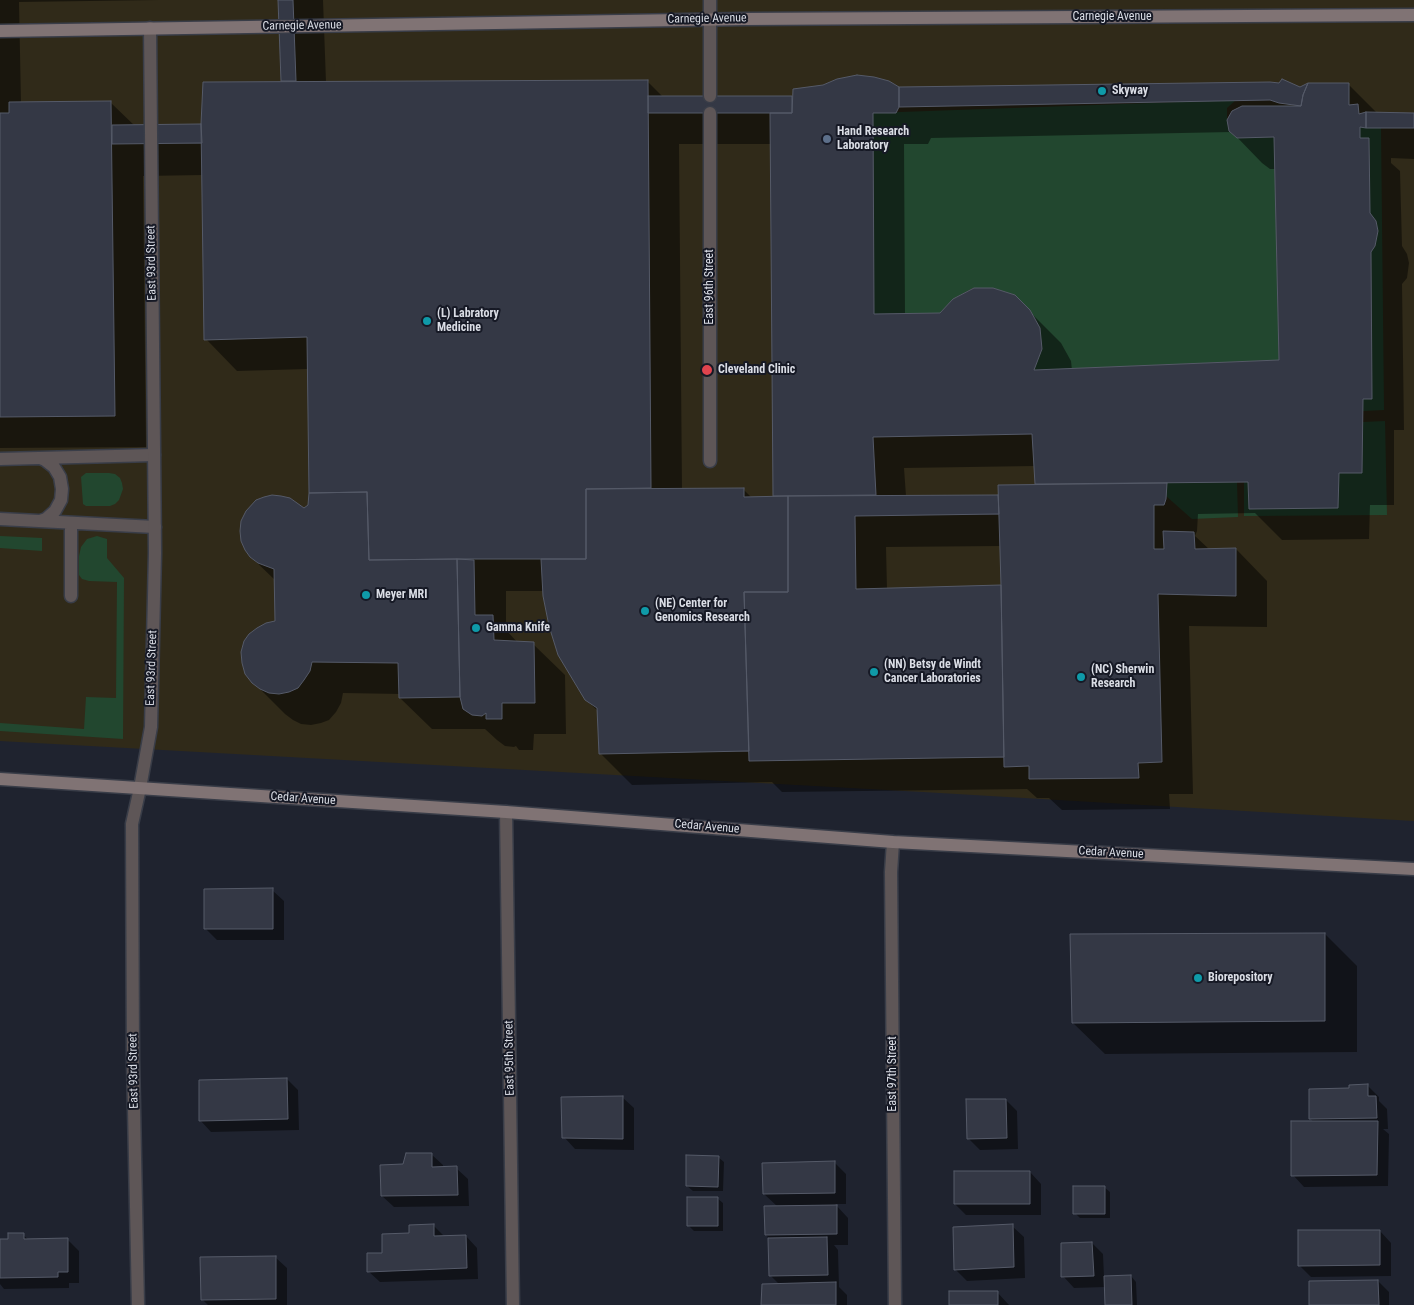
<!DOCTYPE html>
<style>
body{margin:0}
canvas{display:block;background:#1f232f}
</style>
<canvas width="1414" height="1305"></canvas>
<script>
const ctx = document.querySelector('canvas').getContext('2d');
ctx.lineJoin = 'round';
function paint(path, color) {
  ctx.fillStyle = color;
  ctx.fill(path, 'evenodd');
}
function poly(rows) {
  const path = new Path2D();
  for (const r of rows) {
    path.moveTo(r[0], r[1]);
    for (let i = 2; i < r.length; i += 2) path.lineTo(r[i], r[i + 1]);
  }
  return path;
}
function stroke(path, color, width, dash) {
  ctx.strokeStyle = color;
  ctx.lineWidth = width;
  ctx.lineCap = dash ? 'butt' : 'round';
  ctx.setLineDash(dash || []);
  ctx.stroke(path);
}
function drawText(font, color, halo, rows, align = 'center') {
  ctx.font = font + ' "Roboto Condensed",sans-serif';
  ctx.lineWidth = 4;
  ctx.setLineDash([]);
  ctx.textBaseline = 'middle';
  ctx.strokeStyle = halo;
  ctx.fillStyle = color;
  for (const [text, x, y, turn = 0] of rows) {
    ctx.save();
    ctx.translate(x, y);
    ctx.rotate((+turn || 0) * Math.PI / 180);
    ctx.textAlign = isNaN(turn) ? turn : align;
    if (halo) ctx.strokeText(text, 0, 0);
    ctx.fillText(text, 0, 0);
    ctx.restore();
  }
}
paint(poly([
 [0,0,1414,0,1414,821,923,792,0,741]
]), '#302a19');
paint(poly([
 [1236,100,1227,108,1227,120,1229,131,1237,138,1274,137,1279,360,1034,370,1042,349,1040,328,1030,310,1015,295,993,288,973,288,953,299,940,313,874,314,873,113],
 [1360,127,1381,128,1384,410,1363,411,1363,399,1372,399,1371,252,1375,246,1378,231,1376,221,1370,213,1369,138,1360,138],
 [1385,421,1387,515,1244,516,1244,482,1248,482,1249,509,1338,508,1339,473,1362,473,1363,422],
 [86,473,109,473,115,474,120,478,122,483,123,489,119,500,115,504,110,506,86,506,83,504,81,477],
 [1237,482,1238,517,1192,519,1166,496,1167,483],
 [0,536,42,538,42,551,0,548],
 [97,536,107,539,107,558,124,578,123,739,0,731,0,723,84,729,86,697,116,698,117,582,89,581,82,579,79,575,79,556,81,547,87,539]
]), '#22472f');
paint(poly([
 [0,0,159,0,19,2,21,103,110,102,135,126,203,126,282,82,279,0,323,0,326,82,647,81,664,98,793,97,794,90,899,89,1300,89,1349,85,1377,113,1414,114,1414,159,1391,158,1391,163,1400,171,1402,246,1407,254,1409,263,1407,278,1402,284,1404,430,1394,430,1394,505,1370,505,1369,539,1282,540,1255,513,1198,514,1197,531,1195,536,1210,550,1236,549,1267,581,1267,627,1189,626,1193,794,1169,794,1170,809,1062,810,1049,798,1037,798,1027,789,782,792,772,782,632,785,600,753,599,712,586,700,544,591,506,591,506,630,518,643,533,644,565,675,566,734,534,734,533,750,519,750,516,746,514,747,505,746,497,740,485,729,432,729,400,698,400,694,343,693,341,703,336,712,329,720,321,723,311,725,301,724,293,720,285,714,253,682,276,622,276,581,251,557,304,509,309,506,308,369,237,371,206,339,204,175,143,176,146,447,0,448],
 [1232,132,1262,163,1270,169,1276,169,1280,362,1072,370,1071,361,1061,343,1014,296,940,314,905,315,904,144,928,144,931,138],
 [679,144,772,144,774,498,752,498,743,489,682,489],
 [1035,466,1036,485,1000,496,906,496,904,468],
 [1001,546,1003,587,887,589,886,547],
 [272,890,284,901,284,940,217,940,206,929],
 [1325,934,1357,966,1357,1052,1105,1054,1073,1023],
 [287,1079,298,1090,299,1130,211,1132,200,1120],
 [1368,1086,1379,1097,1379,1101,1387,1109,1388,1129,1383,1129,1389,1134,1388,1186,1304,1187,1293,1175,1314,1123,1310,1118,1350,1090],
 [622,1097,634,1108,634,1150,575,1149,564,1137],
 [1006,1100,1017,1111,1018,1149,980,1150,968,1138],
 [431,1154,443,1165,443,1168,456,1168,468,1179,469,1206,394,1207,382,1196,404,1165],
 [718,1157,724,1162,723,1191,693,1191,687,1186],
 [834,1162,846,1174,846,1204,835,1204,848,1218,848,1245,834,1245,838,1250,839,1287,847,1295,847,1305,762,1305,780,1285,770,1275,769,1238,766,1235,778,1207,764,1194],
 [1030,1172,1041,1184,1041,1215,966,1215,955,1204],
 [1104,1187,1110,1192,1110,1218,1080,1218,1075,1213],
 [717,1198,723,1203,723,1231,694,1231,688,1225],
 [433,1225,445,1237,466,1236,477,1248,478,1279,380,1282,368,1271,384,1254,410,1234],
 [1012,1226,1024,1237,1025,1278,967,1281,955,1269],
 [1380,1231,1391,1243,1391,1276,1311,1277,1299,1265],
 [23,1235,29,1240,67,1239,79,1251,79,1283,69,1283,69,1288,4,1289,0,1284,0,1240,9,1240],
 [1092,1243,1103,1254,1104,1277,1131,1276,1136,1282,1137,1305,1106,1305,1106,1287,1074,1288,1063,1276],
 [275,1257,287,1268,287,1305,208,1305,202,1299],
 [1378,1281,1389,1292,1389,1305,1311,1305],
 [997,1292,1009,1305,951,1305]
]), '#0007');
const building = poly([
 [278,0,293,0,296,81,281,81,278,0],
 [857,75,874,77,889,81,899,87,899,107,896,113,873,113,874,314,940,313,953,299,974,288,993,288,1015,295,1030,310,1040,328,1042,349,1034,370,1279,360,1274,137,1237,138,1229,131,1227,120,1232,111,1242,106,1301,106,1303,95,1308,83,1349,83,1349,105,1358,104,1359,114,1366,112,1366,128,1360,127,1360,138,1369,138,1370,213,1376,221,1378,231,1375,246,1371,252,1372,399,1363,399,1362,473,1339,473,1338,508,1249,509,1248,482,1035,484,1032,434,873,437,876,495,773,496,770,113,792,113,793,89,823,85,837,79,857,75],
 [1282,79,1300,87,1308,83,1303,95,1301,106,1279,103,1270,100,899,107,899,87,1270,82,1279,83,1282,79],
 [648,80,651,488,586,489,586,559,457,559,369,560,367,492,309,493,307,337,204,340,201,124,203,82,648,80],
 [648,96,792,96,792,113,648,113,648,96],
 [111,101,115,416,0,417,0,113,9,113,9,102,111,101],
 [1366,112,1414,113,1414,128,1366,128,1366,112],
 [201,124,202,143,112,144,112,125,201,124],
 [1167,483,1166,499,1164,505,1154,505,1154,549,1164,549,1163,531,1194,532,1195,549,1236,548,1236,596,1158,594,1162,762,1138,763,1139,778,1029,779,1029,766,1004,767,1001,585,998,485,1167,483],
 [744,488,744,497,788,496,788,592,744,592,749,751,599,754,597,708,585,700,558,655,549,626,543,596,541,559,586,559,586,489,744,488],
 [367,492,369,560,457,559,460,697,399,698,398,663,312,662,310,671,304,680,298,688,289,692,279,694,269,693,260,689,252,683,245,674,242,663,241,652,244,641,249,634,257,628,266,623,275,621,274,569,258,563,250,557,245,550,241,541,240,531,241,521,246,511,256,500,264,497,272,495,281,496,290,498,304,508,308,505,309,493,367,492],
 [998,495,999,514,855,516,856,589,1001,585,1004,757,749,761,744,592,788,592,788,496,998,495],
 [457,559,474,560,475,615,493,615,494,640,534,642,535,703,502,703,502,719,486,719,486,713,482,716,472,715,463,709,460,697,457,559],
 [273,888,273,929,204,929,204,889,273,888],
 [1325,933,1325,1021,1072,1023,1070,934,1325,933],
 [287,1078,288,1119,199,1121,199,1080,287,1078],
 [1368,1084,1368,1096,1376,1096,1377,1118,1309,1119,1309,1089,1349,1088,1349,1085,1368,1084],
 [623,1096,623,1139,562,1138,561,1097,623,1096],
 [966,1099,1006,1099,1007,1138,967,1139,966,1099],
 [1291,1121,1378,1121,1377,1175,1291,1176,1291,1121],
 [406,1153,432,1153,432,1167,457,1166,458,1195,381,1196,380,1165,403,1164,406,1153],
 [686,1155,719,1156,718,1187,686,1186,686,1155],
 [835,1161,835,1193,763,1194,762,1163,835,1161],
 [954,1171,1030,1171,1030,1204,954,1204,954,1171],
 [1073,1186,1105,1186,1105,1214,1073,1214,1073,1186],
 [687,1197,718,1197,718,1226,687,1226,687,1197],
 [837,1205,837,1234,765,1235,764,1206,837,1205],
 [434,1224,434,1236,466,1235,467,1268,367,1272,367,1253,382,1253,382,1234,409,1233,409,1225,434,1224],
 [1013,1224,1014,1267,954,1270,953,1227,1013,1224],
 [1298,1230,1380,1230,1380,1265,1298,1266,1298,1230],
 [8,1233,24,1233,24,1239,68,1238,68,1272,58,1272,58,1277,0,1278,0,1239,8,1239,8,1233],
 [827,1237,828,1275,769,1276,768,1238,827,1237],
 [1092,1242,1094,1276,1061,1277,1061,1243,1092,1242],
 [276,1256,276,1299,201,1300,200,1257,276,1256],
 [1131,1275,1132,1305,1105,1305,1104,1276,1131,1275],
 [1378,1280,1379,1305,1309,1305,1309,1281,1378,1280],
 [836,1282,836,1305,761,1305,762,1284,836,1282],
 [949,1291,998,1291,998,1305,949,1305,949,1291]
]);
paint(building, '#343845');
stroke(building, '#555a68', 1);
const lane = poly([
 [40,458,45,460,54,467,60,477,62,489,61,500,55,511,46,519,40,521],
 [0,459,154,455],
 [0,519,155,527],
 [71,523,71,596]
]);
const street = poly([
 [710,0,710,96],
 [710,113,710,461],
 [506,812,513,1305],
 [893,842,891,872,895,1305],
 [138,1305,133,1059,132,824,140,788,151,727,155,553,150,28]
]);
const secondary = poly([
 [0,31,744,19,1414,15],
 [0,779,506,812,893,842,1414,869]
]);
stroke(lane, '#393d48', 15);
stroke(street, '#393d48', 15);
stroke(secondary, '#393d48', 15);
stroke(lane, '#5e5657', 12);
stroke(street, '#5e5657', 12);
stroke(secondary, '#807374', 12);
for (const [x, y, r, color] of [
 [1102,91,5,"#0f9aa8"],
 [827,139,5,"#5c6f8a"],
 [427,321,5,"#0f9aa8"],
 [707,370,6,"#e0444e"],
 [366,595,5,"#0f9aa8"],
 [645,611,5,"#0f9aa8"],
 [476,628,5,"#0f9aa8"],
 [874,672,5,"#0f9aa8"],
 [1081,677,5,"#0f9aa8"],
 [1198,978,5,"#0f9aa8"]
]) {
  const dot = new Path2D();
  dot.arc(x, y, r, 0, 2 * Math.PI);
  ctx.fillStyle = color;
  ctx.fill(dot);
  stroke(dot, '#161925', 2);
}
drawText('12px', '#dadde5', '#161925', [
 ["Carnegie Avenue",1112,17],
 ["Carnegie Avenue",707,19,-1],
 ["Carnegie Avenue",302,26,-1],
 ["East 93rd Street",152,263,-91],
 ["East 96th Street",710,287,-90],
 ["East 93rd Street",152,668,-88],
 ["Cedar Avenue",303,799,4],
 ["Cedar Avenue",707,827,5],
 ["Cedar Avenue",1111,853,3],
 ["East 95th Street",510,1058,-91],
 ["East 93rd Street",134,1071,-91],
 ["East 97th Street",893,1074,-90]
]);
drawText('bold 12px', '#dadde5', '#161925', [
 ["Skyway",1112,91],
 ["Hand Research",837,132],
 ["Laboratory",837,146],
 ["(L) Labratory",437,314],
 ["Medicine",437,328],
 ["Cleveland Clinic",718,370],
 ["Meyer MRI",376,595],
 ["(NE) Center for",655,604],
 ["Genomics Research",655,618],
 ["Gamma Knife",486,628],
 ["(NN) Betsy de Windt",884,665],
 ["Cancer Laboratories",884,679],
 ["(NC) Sherwin",1091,670],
 ["Research",1091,684],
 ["Biorepository",1208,978]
], 'left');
</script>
